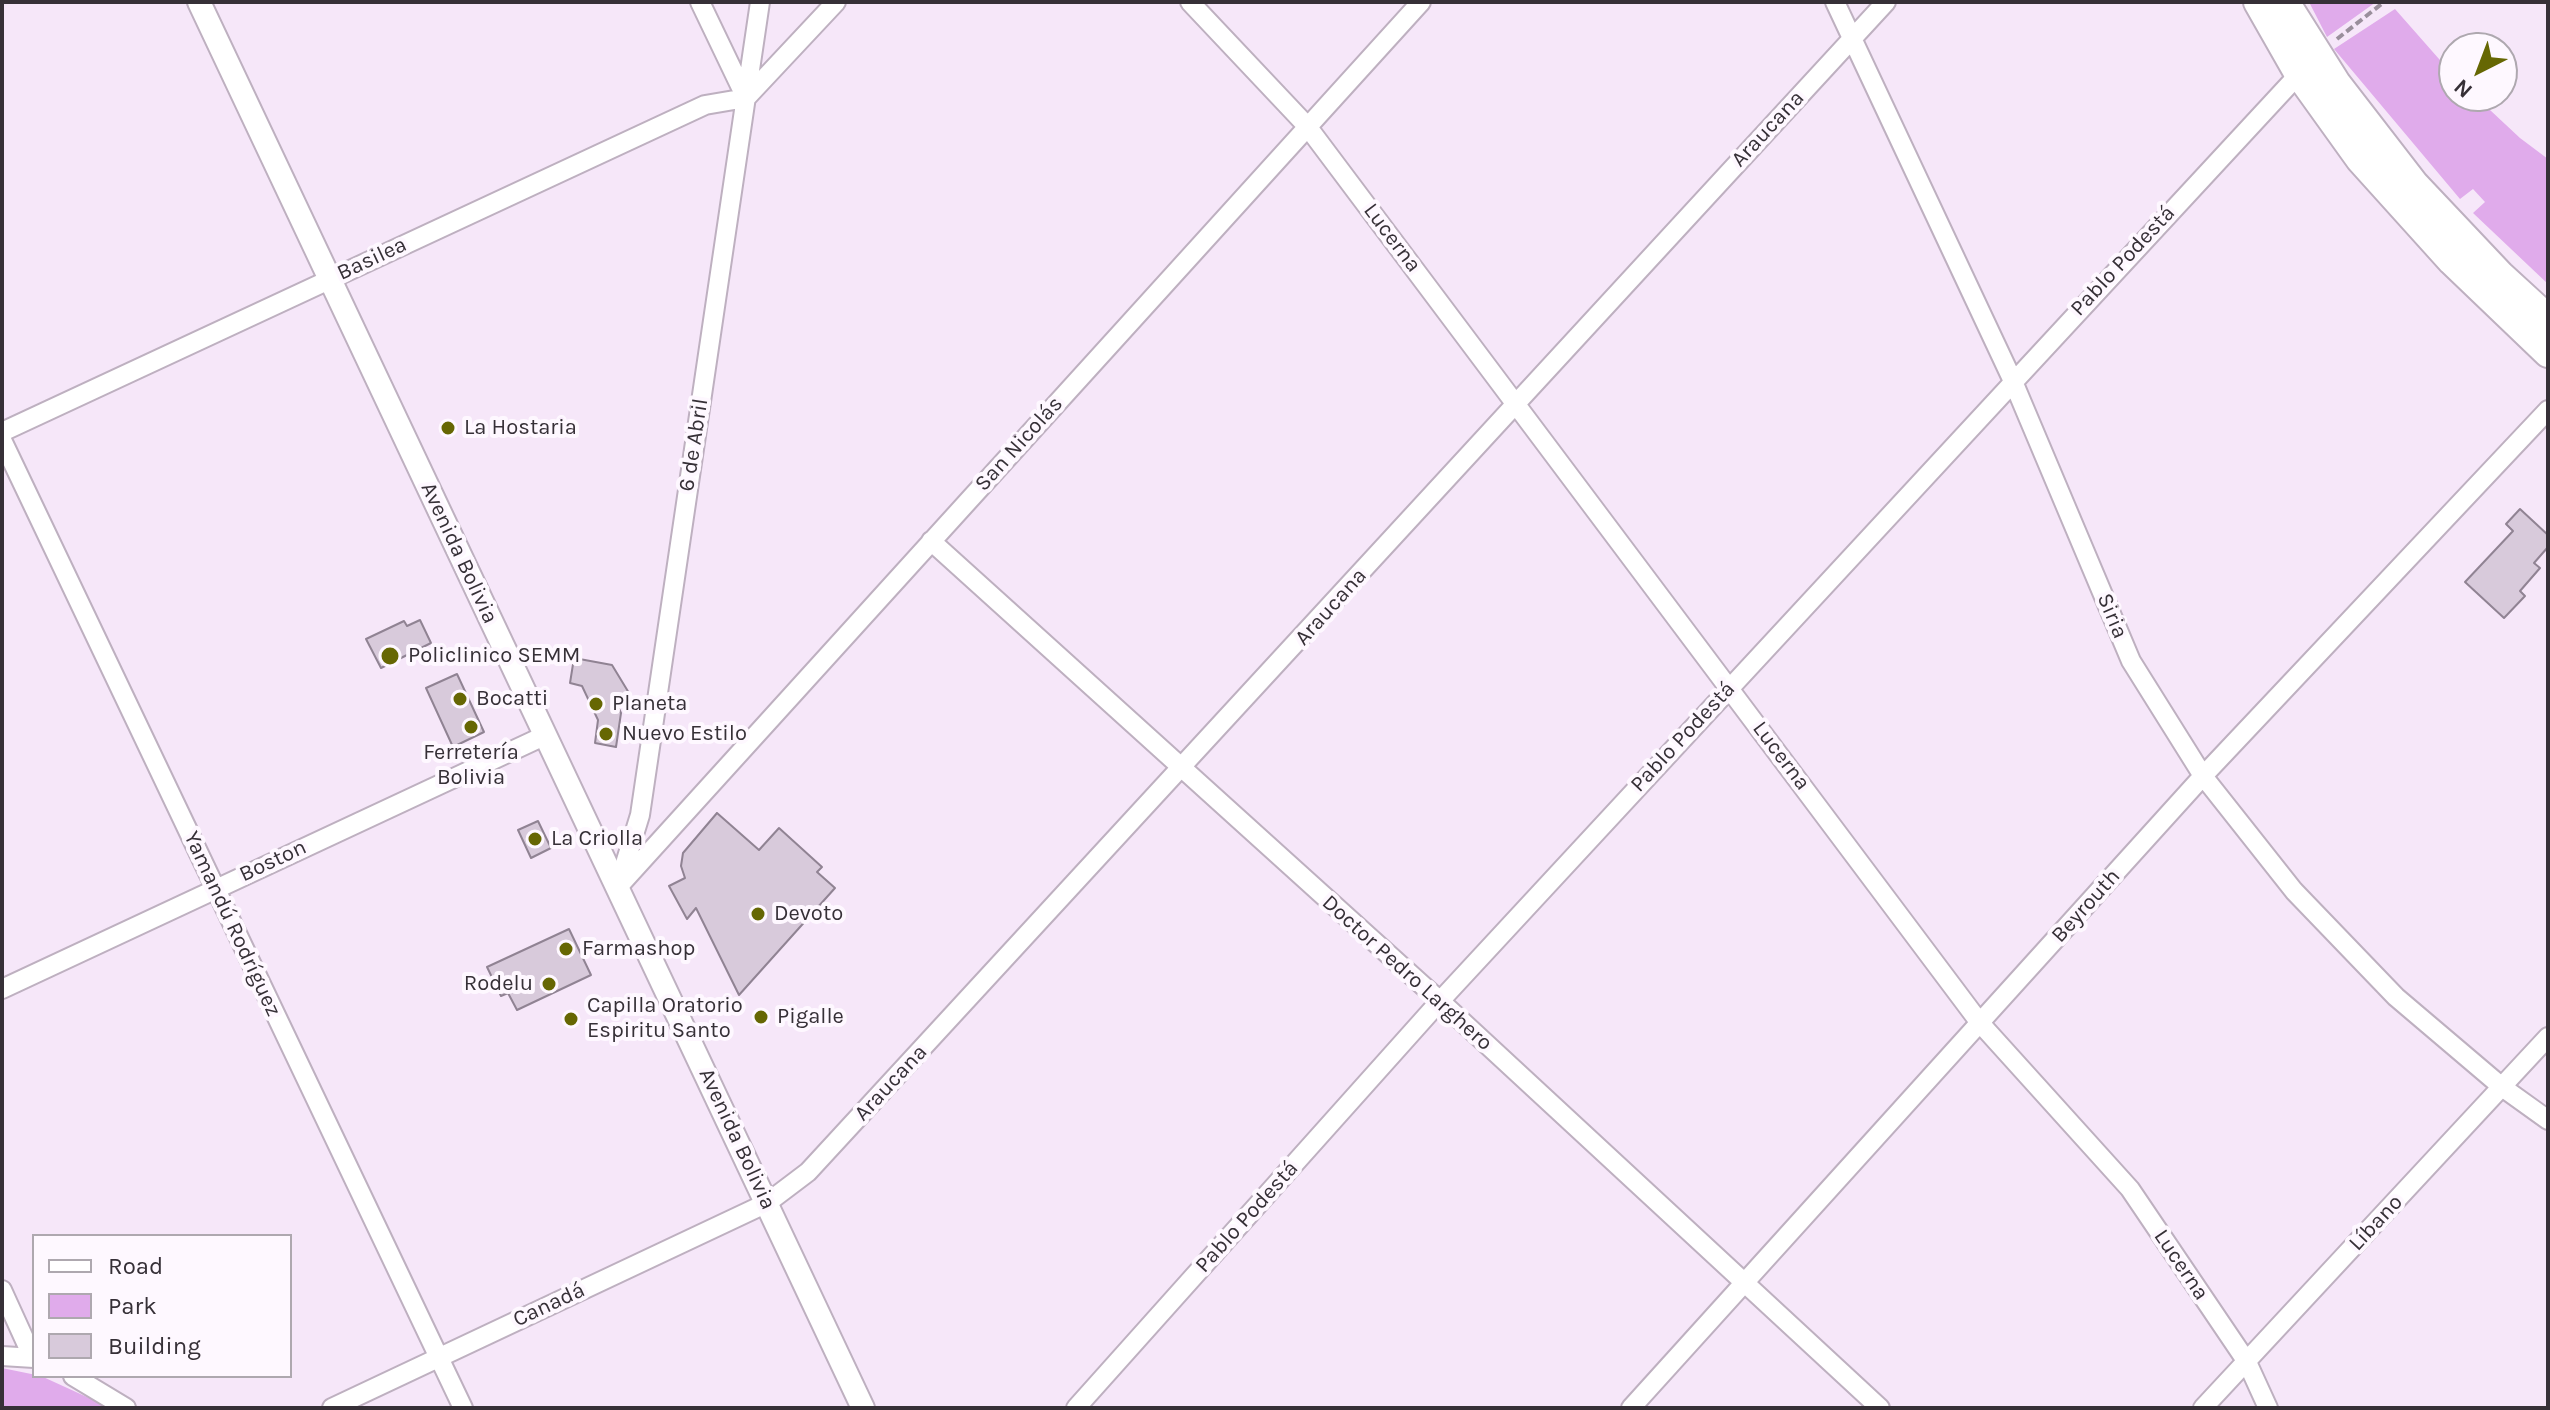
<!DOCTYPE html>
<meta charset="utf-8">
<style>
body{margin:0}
#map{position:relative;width:2550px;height:1410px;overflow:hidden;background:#f6e7f9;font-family:Karla,sans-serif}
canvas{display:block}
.frame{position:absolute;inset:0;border:4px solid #363037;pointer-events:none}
.legend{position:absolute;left:32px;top:1234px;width:260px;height:144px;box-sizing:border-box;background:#fef8ff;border:2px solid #aea8af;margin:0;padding:10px 14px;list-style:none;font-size:24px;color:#363037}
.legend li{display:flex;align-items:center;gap:16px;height:40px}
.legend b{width:40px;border:2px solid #aea8af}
.north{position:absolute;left:2438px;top:32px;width:80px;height:80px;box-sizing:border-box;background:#fef8ff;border:2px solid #aea8af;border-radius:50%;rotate:222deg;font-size:22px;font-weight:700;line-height:32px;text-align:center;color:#363037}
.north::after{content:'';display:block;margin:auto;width:28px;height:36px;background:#666703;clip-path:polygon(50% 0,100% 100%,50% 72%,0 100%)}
</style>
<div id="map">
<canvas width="2550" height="1410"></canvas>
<div class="frame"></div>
<ul class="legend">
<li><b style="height:10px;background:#fff"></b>Road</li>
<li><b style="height:22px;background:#e0abeb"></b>Park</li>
<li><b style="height:22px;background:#d8cadb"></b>Building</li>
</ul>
<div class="north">N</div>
</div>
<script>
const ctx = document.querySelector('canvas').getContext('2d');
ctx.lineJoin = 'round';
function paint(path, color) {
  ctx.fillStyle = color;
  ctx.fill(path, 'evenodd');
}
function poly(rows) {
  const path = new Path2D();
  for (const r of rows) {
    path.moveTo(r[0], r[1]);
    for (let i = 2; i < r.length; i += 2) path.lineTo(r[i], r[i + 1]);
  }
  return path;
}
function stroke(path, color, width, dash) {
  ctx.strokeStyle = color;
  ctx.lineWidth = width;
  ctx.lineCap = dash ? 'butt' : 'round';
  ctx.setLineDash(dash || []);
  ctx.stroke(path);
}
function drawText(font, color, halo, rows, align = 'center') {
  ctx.font = font + ' Karla,sans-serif';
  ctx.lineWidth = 8;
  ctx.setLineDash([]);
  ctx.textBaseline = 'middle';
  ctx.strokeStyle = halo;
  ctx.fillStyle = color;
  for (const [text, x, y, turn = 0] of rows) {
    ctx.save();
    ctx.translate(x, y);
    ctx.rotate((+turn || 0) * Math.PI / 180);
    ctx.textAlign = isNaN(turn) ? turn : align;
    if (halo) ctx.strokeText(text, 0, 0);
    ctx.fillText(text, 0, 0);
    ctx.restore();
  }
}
paint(poly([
 [2309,2,2376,2,2327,37],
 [2395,9,2454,76,2454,96,2475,96,2520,138,2548,159,2548,284,2473,213,2485,202,2473,189,2460,199,2334,49],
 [2,1368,41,1376,111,1408,2,1408]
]), '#e0abeb');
const building = poly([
 [2520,509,2548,535,2548,547,2534,563,2540,568,2520,591,2525,596,2504,618,2465,582,2513,531,2506,524,2520,509],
 [420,620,431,643,381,668,366,639,404,621,407,626,420,620],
 [574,658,612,665,629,693,615,700,621,713,616,747,595,743,598,720,582,686,570,683,574,658],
 [457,674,484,732,453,747,426,688,457,674],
 [717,813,759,850,779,828,822,867,817,872,835,888,739,995,696,908,687,919,669,886,685,878,681,866,683,853,717,813],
 [538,821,551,848,531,858,518,830,538,821],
 [569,929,591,975,517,1010,508,993,501,996,487,967,569,929]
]);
paint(building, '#d8cadb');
stroke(building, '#908393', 2);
const minor = poly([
 [700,2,746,98],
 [1190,2,1307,126,1980,1023,2130,1189,2247,1362,2268,1408],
 [1835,2,2012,379,2131,661,2203,776,2294,891,2396,997,2502,1087,2548,1120],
 [746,98,836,2],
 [2,432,705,105,746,98],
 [2,440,463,1408],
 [931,541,1440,1001,1880,1408],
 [620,880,640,815,760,2],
 [618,887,1421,2],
 [2,989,546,735],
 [2,1290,33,1358],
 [2,1356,34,1358],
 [73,1376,126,1408],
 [332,1408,767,1203,808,1172,1886,2],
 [1076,1408,1440,1001,2299,74],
 [1631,1408,2203,776,2548,410],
 [2203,1408,2548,1037]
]);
const tertiary = poly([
 [199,2,863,1408]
]);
const primary = poly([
 [2258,2,2299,74,2360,159,2452,261,2548,353],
 [2285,2,2336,83,2414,184,2500,275,2548,319]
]);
stroke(minor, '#beb0c0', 22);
stroke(tertiary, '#beb0c0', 26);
stroke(primary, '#beb0c0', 32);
stroke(poly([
 [2337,39,2384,2]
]), '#9a8f9c', 4, [8, 4]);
stroke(minor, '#fff', 18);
stroke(tertiary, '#fff', 22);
stroke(primary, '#fff', 28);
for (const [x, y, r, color] of [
 [448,428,8,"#666703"],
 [390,656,10,"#666703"],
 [460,699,8,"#666703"],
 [596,704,8,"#666703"],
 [471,727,8,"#666703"],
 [606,734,8,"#666703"],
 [535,839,8,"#666703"],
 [758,914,8,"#666703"],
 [566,949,8,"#666703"],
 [549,984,8,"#666703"],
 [761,1017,8,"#666703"],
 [571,1019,8,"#666703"]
]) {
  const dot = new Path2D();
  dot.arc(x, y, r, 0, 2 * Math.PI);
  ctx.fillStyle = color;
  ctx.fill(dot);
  stroke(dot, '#fef8ff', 3);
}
drawText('22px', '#363037', '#fef8ff', [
 ["Araucana",1768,129,-47],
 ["Lucerna",1392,238,53],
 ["Basilea",372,259,-25],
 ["Pablo Podestá",2123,261,-47],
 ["San Nicolás",1019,444,-48],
 ["6 de Abril",694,445,-81],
 ["Avenida Bolivia",459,553,65],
 ["Araucana",1331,607,-48],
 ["Siria",2112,616,67],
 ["Pablo Podestá",1683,737,-47],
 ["Lucerna",1781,756,53],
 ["Boston",273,861,-25],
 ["Beyrouth",2086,906,-48],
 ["Yamandú Rodríguez",232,924,65],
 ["Doctor Pedro Larghero",1407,973,42],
 ["Araucana",891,1083,-47],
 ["Avenida Bolivia",737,1139,65],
 ["Pablo Podestá",1247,1217,-48],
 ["Líbano",2376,1223,-47],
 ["Lucerna",2181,1265,56],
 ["Canadá",549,1305,-25]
]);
drawText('22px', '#363037', '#fef8ff', [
 ["La Hostaria",464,428],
 ["Policlinico SEMM",408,656],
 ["Bocatti",476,699],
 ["Planeta",612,704],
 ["Nuevo Estilo",622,734],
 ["Ferretería",471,753,"center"],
 ["Bolivia",471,778,"center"],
 ["La Criolla",551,839],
 ["Devoto",774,914],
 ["Farmashop",582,949],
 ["Rodelu",533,984,"right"],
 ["Capilla Oratorio",587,1006],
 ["Espiritu Santo",587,1031],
 ["Pigalle",777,1017]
], 'left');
</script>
